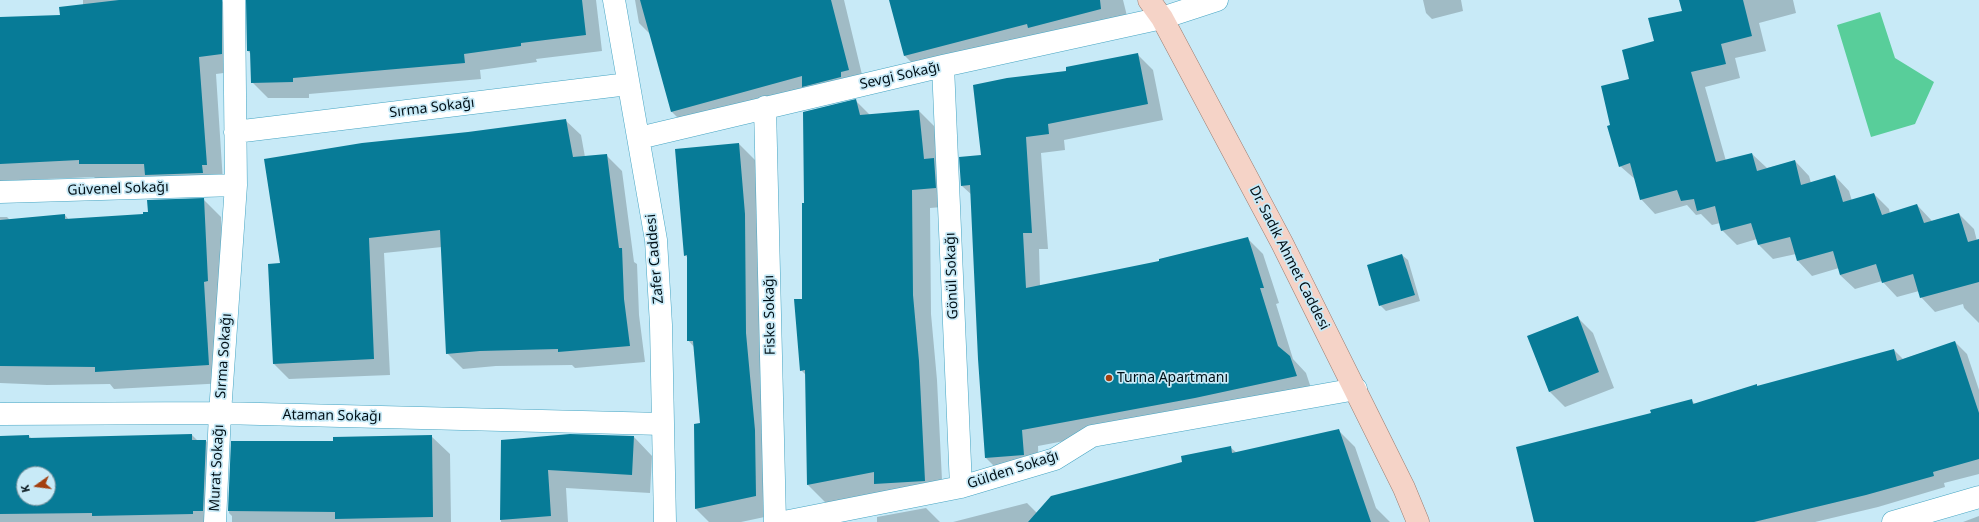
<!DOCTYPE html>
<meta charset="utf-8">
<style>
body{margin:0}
#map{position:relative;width:1979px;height:522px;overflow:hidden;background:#c8eaf7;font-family:"Noto Sans",sans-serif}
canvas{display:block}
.north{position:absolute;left:16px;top:466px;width:40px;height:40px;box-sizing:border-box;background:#c8eaf7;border:1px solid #78929d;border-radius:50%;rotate:256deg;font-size:11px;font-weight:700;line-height:16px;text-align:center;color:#000f16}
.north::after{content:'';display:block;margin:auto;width:14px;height:18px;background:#a33f0e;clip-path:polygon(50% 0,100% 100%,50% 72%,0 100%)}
</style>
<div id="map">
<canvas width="1979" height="522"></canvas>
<div class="north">K</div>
</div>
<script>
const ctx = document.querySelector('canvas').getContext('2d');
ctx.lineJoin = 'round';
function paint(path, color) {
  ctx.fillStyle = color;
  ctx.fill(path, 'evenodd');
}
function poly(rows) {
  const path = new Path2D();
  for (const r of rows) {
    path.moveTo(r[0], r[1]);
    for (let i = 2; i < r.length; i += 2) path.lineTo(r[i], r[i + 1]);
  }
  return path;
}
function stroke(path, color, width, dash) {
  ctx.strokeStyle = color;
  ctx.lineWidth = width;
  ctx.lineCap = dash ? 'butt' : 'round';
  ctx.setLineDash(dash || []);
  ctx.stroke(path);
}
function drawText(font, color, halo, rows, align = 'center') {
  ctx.font = font + ' "Noto Sans",sans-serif';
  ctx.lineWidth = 3.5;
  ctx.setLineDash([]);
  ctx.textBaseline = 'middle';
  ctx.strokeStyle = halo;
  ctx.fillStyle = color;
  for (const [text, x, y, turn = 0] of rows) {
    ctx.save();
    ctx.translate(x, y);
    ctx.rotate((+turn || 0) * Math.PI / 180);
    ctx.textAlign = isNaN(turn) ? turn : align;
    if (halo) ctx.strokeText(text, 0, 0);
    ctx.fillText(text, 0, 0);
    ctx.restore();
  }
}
paint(poly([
 [1880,12,1895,58,1934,82,1915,124,1871,137,1837,25]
]), '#58ce9a');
paint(poly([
 [83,0,221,0,238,17,239,71,216,74,223,182,98,181,94,177,0,181,0,18,61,16,83,5],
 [247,0,596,0,602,51,536,59,537,62,480,70,481,79,309,94,309,98,268,98,252,82,251,54,248,51],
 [635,0,844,0,865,87,689,129,672,112,651,35,639,23],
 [890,0,1123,0,1129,24,922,73,905,56],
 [1423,0,1461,0,1463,11,1432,19,1426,13],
 [1680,0,1793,0,1796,13,1759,23,1766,51,1735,58,1740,78,1705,87,1726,161,1752,154,1767,168,1795,161,1809,176,1811,183,1835,176,1849,191,1852,201,1874,194,1889,209,1890,214,1917,205,1932,221,1959,214,1974,229,1977,241,1979,240,1979,323,1964,308,1963,304,1935,312,1921,297,1919,291,1897,297,1882,281,1855,289,1840,275,1839,268,1812,276,1798,261,1796,254,1773,259,1759,245,1757,239,1737,245,1722,230,1720,223,1712,225,1701,214,1696,215,1687,205,1655,214,1641,199,1636,180,1620,166,1612,125,1631,80,1655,42,1683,12],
 [1137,54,1153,70,1163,120,1064,140,1065,150,1041,153,1048,249,1039,249,1040,286,1160,262,1247,238,1263,254,1279,303,1276,304,1293,359,1306,373,1312,391,1212,413,1038,446,1039,471,1002,474,986,458,972,195,962,186,982,156,1068,72],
 [856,101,870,115,919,111,937,129,954,206,930,208,931,314,937,380,943,500,826,503,808,485,806,375,801,370,803,300],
 [565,120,581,135,585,157,607,156,622,171,634,262,637,264,639,315,645,362,575,368,572,365,496,366,463,369,447,353,442,247,384,253,390,375,289,379,274,364,281,264,468,133],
 [739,144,758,163,774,515,741,522,709,522,696,509,701,424,694,347,688,340,688,258,685,255],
 [203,199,221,217,225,299,226,383,114,389,110,384,47,385,0,383,0,217,7,217,10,220,65,215,69,220,144,215],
 [1402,255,1408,260,1420,301,1386,311,1380,305],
 [1577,317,1593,333,1614,388,1565,407,1549,391],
 [1955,342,1967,354,1979,390,1979,474,1944,483,1945,487,1878,507,1815,522,1542,522,1652,414,1691,400,1696,405,1757,385,1758,387,1894,350,1903,359],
 [1338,430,1355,447,1376,508,1390,522,953,522,1027,503,1037,513,1230,447,1237,453],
 [192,435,198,441,206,441,219,454,216,522,0,522,0,437,29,436,32,439],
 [24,474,48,474,48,498,24,498],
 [431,436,450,454,451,522,232,522,232,516,229,513,232,442,334,442],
 [634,437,652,456,650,493,566,488,568,522,501,522,502,441],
 [926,508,940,522,877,522,877,517],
 [1979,516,1979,522,1963,522]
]), '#0003');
paint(poly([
 [119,0,222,0,222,54,199,57,207,165,202,165,203,173,145,175,144,164,79,164,79,160,0,164,0,17,60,15,59,7],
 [246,0,582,0,586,35,521,43,521,46,464,54,465,63,293,78,293,82,251,83,250,51,247,51],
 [640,0,831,0,849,70,841,72,841,77,802,87,802,76,671,112],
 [889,0,1100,0,1101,9,1028,28,1027,24,904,56],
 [1679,0,1743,0,1752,36,1721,44,1726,64,1691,72,1716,162,1752,153,1757,171,1795,160,1801,185,1835,175,1843,202,1874,193,1882,215,1917,204,1924,223,1959,213,1968,242,1979,239,1979,282,1920,298,1913,274,1882,283,1876,264,1840,275,1833,251,1797,261,1790,237,1758,245,1751,223,1721,231,1715,206,1697,211,1694,199,1681,201,1677,190,1640,200,1630,163,1619,167,1607,126,1610,125,1601,86,1629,79,1622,50,1654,41,1648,18,1682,11],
 [1138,53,1148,104,1048,124,1049,134,1026,137,1032,233,1023,233,1026,288,1159,261,1159,259,1248,237,1264,288,1260,288,1278,346,1290,356,1297,376,1195,398,1022,430,1024,455,985,458,978,359,970,185,961,186,959,157,981,155,973,85,1007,78,1066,71,1066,67],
 [856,99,860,115,919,110,924,159,934,158,936,188,912,190,913,295,919,361,925,481,874,484,874,472,807,485,805,370,800,371,794,299,802,299,802,203,804,203,803,112],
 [566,119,573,157,607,154,619,248,622,248,624,299,630,346,558,352,558,349,480,351,446,354,440,230,369,238,374,359,273,364,268,264,280,263,264,159,362,143,468,132],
 [739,143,745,214,746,333,755,430,756,496,695,509,694,424,700,423,693,341,687,341,687,255,684,256,675,149],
 [204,198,208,281,204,282,209,365,95,372,95,367,0,366,0,220,65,214,65,219,143,214,143,212,148,212,147,200],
 [1402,254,1415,295,1379,306,1367,265],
 [1578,316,1599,372,1549,392,1527,336],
 [1955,341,1979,413,1979,459,1933,472,1934,476,1866,495,1754,522,1534,522,1516,447,1651,413,1650,410,1692,399,1693,404,1757,384,1757,386,1894,349,1897,361],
 [1339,429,1371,522,1028,522,1051,496,1182,462,1181,456,1231,446,1232,453],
 [192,434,192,440,206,440,203,511,193,511,193,514,92,516,92,513,0,514,0,436,29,435,29,438],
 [24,474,48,474,48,498,24,498],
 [570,434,634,436,632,475,548,470,551,516,500,520,501,440],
 [432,435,433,517,335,519,335,512,228,511,231,441,333,441,333,437]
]), '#077b97');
const minor = poly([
 [614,0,656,240,661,325,665,522],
 [943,66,961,487],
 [765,107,775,522],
 [235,132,628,84],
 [639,138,943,66,1162,18,1217,0],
 [0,192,236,185],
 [0,414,220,413,663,424],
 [215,522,220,413,236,185,234,0],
 [784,522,961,487,1055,459,1092,436,1356,389],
 [1893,522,1979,497]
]);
const major = poly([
 [1149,0,1162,18,1282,243,1404,488,1418,522]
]);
stroke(minor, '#45a4c2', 23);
stroke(major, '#9b7c70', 23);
stroke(minor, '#fff', 22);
stroke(major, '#f5d3c7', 22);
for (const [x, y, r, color] of [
 [1109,378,4,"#a33f0e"]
]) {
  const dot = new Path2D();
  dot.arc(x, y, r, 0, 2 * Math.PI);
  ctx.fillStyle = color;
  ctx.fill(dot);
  stroke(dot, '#c8eaf7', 1.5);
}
drawText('14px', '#000f16', '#c8eaf7', [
 ["Sevgi Sokağı",900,76,-13],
 ["Sırma Sokağı",432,108,-7],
 ["Güvenel Sokağı",118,189,-2],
 ["Dr. Sadık Ahmet Caddesi",1289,258,63],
 ["Zafer Caddesi",655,259,-95],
 ["Gönül Sokağı",952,276,-92],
 ["Fiske Sokağı",770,315,-91],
 ["Sırma Sokağı",224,356,-86],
 ["Ataman Sokağı",332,416,1],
 ["Murat Sokağı",217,468,-87],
 ["Gülden Sokağı",1013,470,-18]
]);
drawText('14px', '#000f16', '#c8eaf7', [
 ["Turna Apartmanı",1117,378]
], 'left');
</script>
